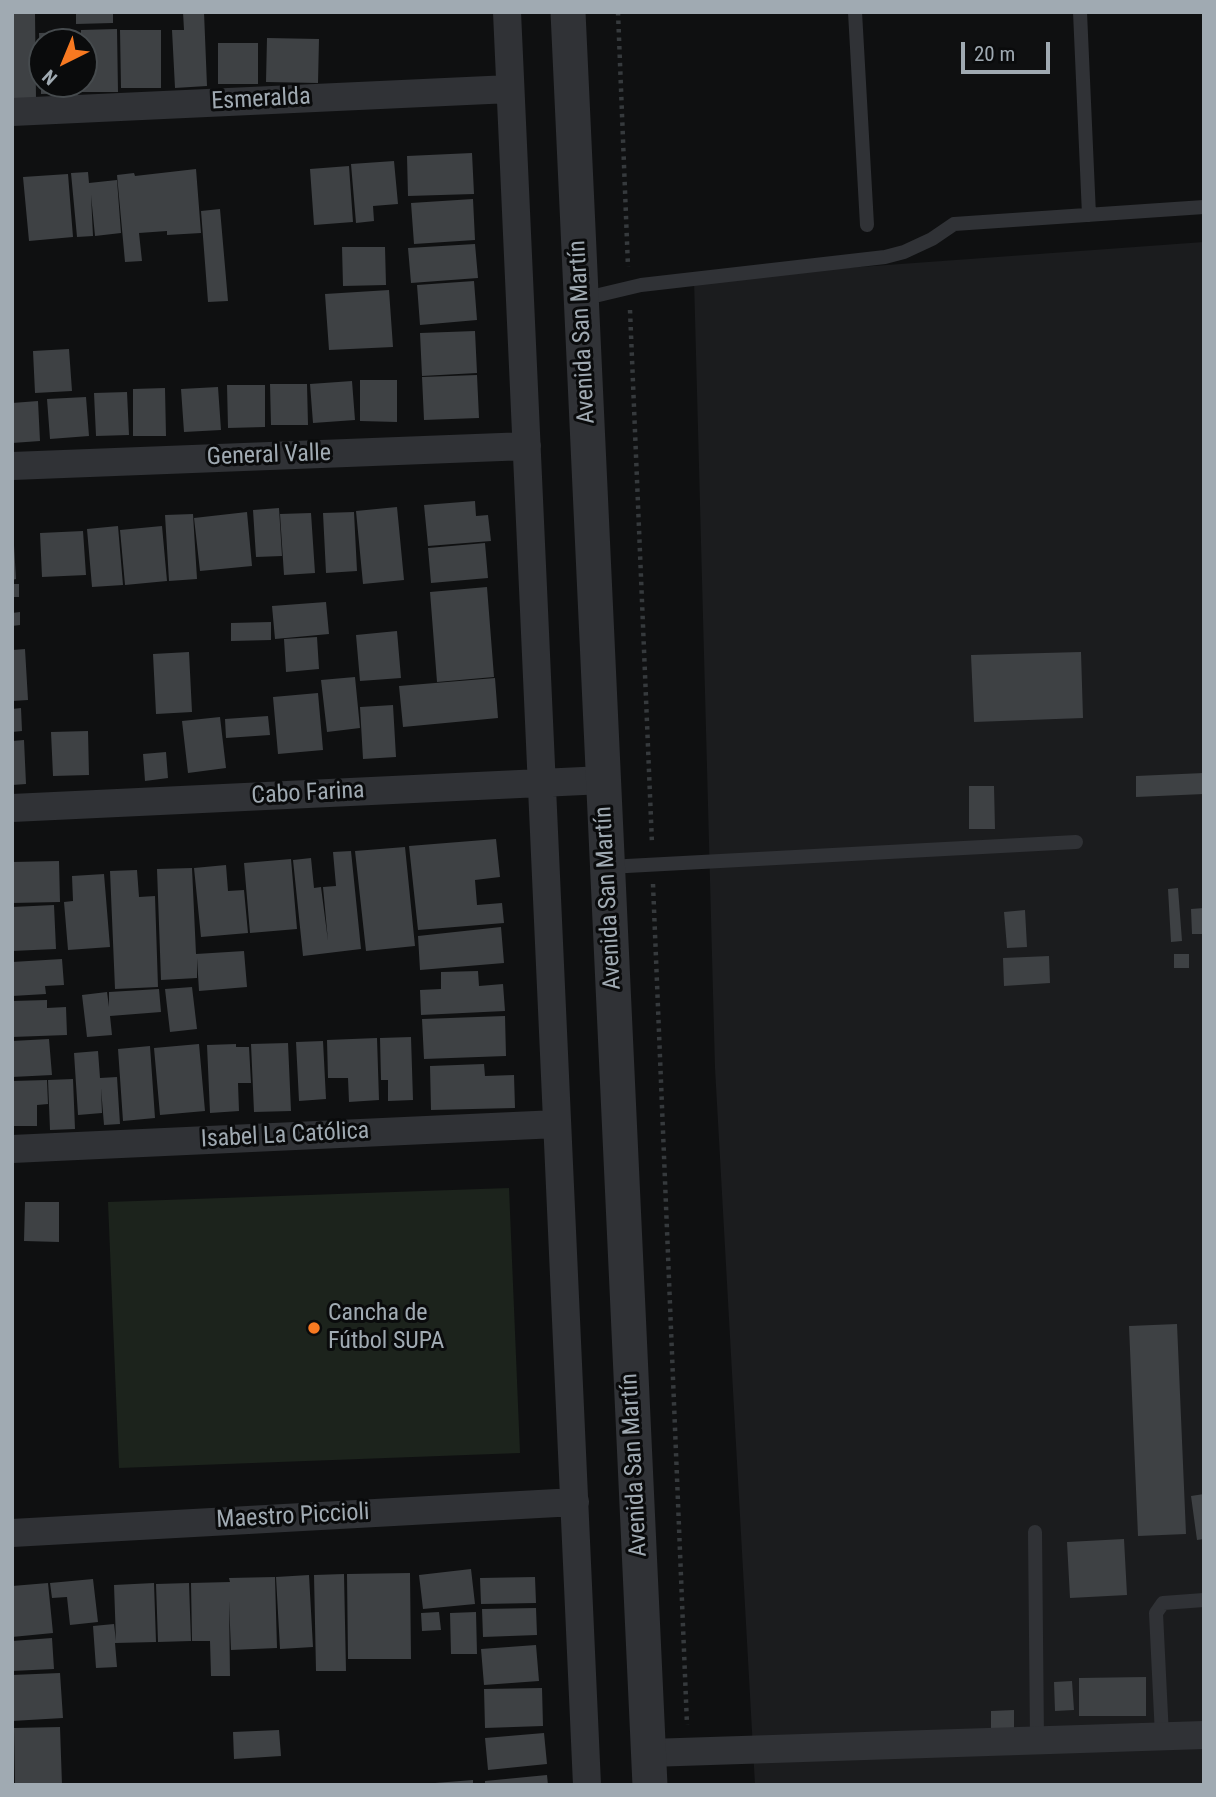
<!DOCTYPE html>
<meta charset="utf-8">
<style>
body{margin:0}
#map{position:relative;width:1216px;height:1797px;overflow:hidden;background:#0f1011;font-family:"Roboto Condensed",sans-serif}
canvas{display:block}
.frame{position:absolute;inset:0;border:14px solid #a0aab2;pointer-events:none}
.north{position:absolute;left:28px;top:28px;width:70px;height:70px;box-sizing:border-box;background:#0a0b0c;border:2px solid #464b4e;border-radius:50%;rotate:223deg;font-size:19px;font-weight:700;line-height:28px;text-align:center;color:#a0aab2}
.north::after{content:'';display:block;margin:auto;width:24px;height:32px;background:#f77921;clip-path:polygon(50% 0,100% 100%,50% 72%,0 100%)}
.scale{position:absolute;left:961px;top:42px;width:89px;height:32px;box-sizing:border-box;border:4px solid #a0aab2;border-top:0;padding-left:9px;font-size:21px;line-height:24px;white-space:nowrap;color:#a0aab2;-webkit-text-stroke:5px #0a0b0c;paint-order:stroke}
</style>
<div id="map">
<canvas width="1216" height="1797"></canvas>
<div class="frame"></div>
<div class="north">N</div>
<div class="scale">20 m</div>
</div>
<script>
const ctx = document.querySelector('canvas').getContext('2d');
ctx.lineJoin = 'round';
function paint(path, color) {
  ctx.fillStyle = color;
  ctx.fill(path, 'evenodd');
}
function poly(rows) {
  const path = new Path2D();
  for (const r of rows) {
    path.moveTo(r[0], r[1]);
    for (let i = 2; i < r.length; i += 2) path.lineTo(r[i], r[i + 1]);
  }
  return path;
}
function stroke(path, color, width, dash) {
  ctx.strokeStyle = color;
  ctx.lineWidth = width;
  ctx.lineCap = dash ? 'butt' : 'round';
  ctx.setLineDash(dash || []);
  ctx.stroke(path);
}
function drawText(font, color, halo, rows, align = 'center') {
  ctx.font = font + ' "Roboto Condensed",sans-serif';
  ctx.lineWidth = 6;
  ctx.setLineDash([]);
  ctx.textBaseline = 'middle';
  ctx.strokeStyle = halo;
  ctx.fillStyle = color;
  for (const [text, x, y, turn = 0] of rows) {
    ctx.save();
    ctx.translate(x, y);
    ctx.rotate((+turn || 0) * Math.PI / 180);
    ctx.textAlign = isNaN(turn) ? turn : align;
    if (halo) ctx.strokeText(text, 0, 0);
    ctx.fillText(text, 0, 0);
    ctx.restore();
  }
}
paint(poly([
 [1204,242,1204,1785,755,1785,715,1068,694,279]
]), '#1b1c1e');
paint(poly([
 [509,1188,520,1453,119,1468,108,1202]
]), '#1c231c');
paint(poly([
 [76,12,113,12,113,23,76,24],
 [183,12,204,12,207,86,175,88,172,30,184,30],
 [12,13,35,13,36,99,12,99],
 [117,29,118,92,82,92,84,42,81,42,81,30],
 [120,30,161,30,161,88,121,88],
 [76,32,76,42,42,42,42,57,40,57,39,33],
 [267,38,319,39,318,83,266,82],
 [218,43,258,43,258,84,218,84],
 [41,84,78,84,78,93,41,94],
 [472,153,474,194,408,196,407,156],
 [394,161,398,204,373,206,374,221,356,223,351,164],
 [349,166,353,222,314,225,310,169],
 [196,169,201,233,167,235,167,231,139,233,142,261,125,262,117,175,134,173,135,176],
 [88,172,89,183,117,180,121,233,95,236,91,195,93,236,77,237,71,173],
 [68,174,73,237,29,241,23,177],
 [473,199,475,240,414,244,411,203],
 [220,209,228,301,208,302,201,211],
 [475,244,478,278,411,283,408,248],
 [342,247,385,247,386,285,343,286],
 [474,281,477,320,420,325,417,285],
 [389,290,393,347,329,350,325,294],
 [475,331,477,373,422,376,420,333],
 [69,349,72,391,35,393,33,351],
 [477,375,479,418,424,420,422,377],
 [360,380,397,380,397,422,360,421],
 [352,381,355,420,313,423,310,384],
 [270,384,307,384,308,425,271,425],
 [227,385,265,385,265,427,228,428],
 [218,387,221,430,184,432,181,389],
 [165,388,166,436,133,436,133,389],
 [127,392,129,435,96,436,94,393],
 [86,397,89,436,50,439,47,399],
 [38,401,40,441,12,443,12,403],
 [475,501,476,516,488,515,491,541,428,546,424,505],
 [397,507,404,580,363,584,356,511],
 [279,508,282,556,256,557,253,510],
 [247,512,252,566,200,571,194,518],
 [354,512,357,571,326,573,323,513],
 [311,513,315,573,284,575,280,514],
 [193,514,197,579,169,581,165,515],
 [118,526,123,585,92,587,87,529],
 [162,526,167,581,125,585,120,530],
 [83,531,86,575,42,577,40,533],
 [485,543,488,578,431,583,428,548],
 [12,545,14,545,16,579,12,580],
 [12,584,19,584,19,597,12,597],
 [487,587,494,677,437,682,430,592],
 [326,602,329,634,275,639,272,606],
 [20,612,20,625,12,626,12,613],
 [271,622,271,640,231,641,231,623],
 [397,631,401,678,360,681,356,635],
 [317,637,319,669,286,672,284,639],
 [25,649,28,700,12,701,12,650],
 [189,652,192,712,156,714,153,654],
 [1081,652,1083,718,974,722,971,655],
 [355,677,360,728,327,732,321,680],
 [495,678,498,718,403,727,399,686],
 [318,693,323,750,278,754,273,697],
 [393,705,396,757,363,759,360,707],
 [21,708,22,731,12,732,12,709],
 [268,716,270,735,226,738,225,719],
 [220,717,226,768,188,773,182,721],
 [88,731,89,775,53,776,51,732],
 [24,740,26,784,12,785,12,741],
 [166,752,168,778,145,781,143,754],
 [1204,773,1204,794,1136,797,1136,776],
 [969,786,994,786,995,829,969,829],
 [496,839,500,877,475,880,477,905,502,903,504,923,418,930,409,846],
 [405,847,415,946,366,951,355,851],
 [351,851,361,949,303,956,293,860,311,858,314,888,321,887,328,941,323,887,336,886,333,852],
 [291,859,297,929,250,933,244,863],
 [59,861,60,902,12,903,12,862],
 [226,865,228,891,244,890,248,933,201,937,194,868],
 [192,868,196,954,244,951,247,987,199,991,197,958,197,978,161,980,157,869],
 [137,870,139,897,155,896,158,987,115,989,110,871],
 [104,874,110,947,68,950,64,902,73,901,72,876],
 [1178,888,1182,941,1171,942,1168,889],
 [54,905,56,949,12,951,12,907],
 [1204,908,1204,934,1192,934,1191,909],
 [1025,910,1027,947,1007,948,1004,912],
 [501,927,504,963,420,970,418,936],
 [1174,954,1189,954,1189,968,1174,968],
 [1049,956,1050,983,1004,986,1003,958],
 [62,959,64,985,45,986,46,994,12,996,12,962],
 [478,971,479,986,503,984,505,1011,421,1015,420,990,441,989,441,972],
 [192,987,197,1029,170,1032,165,989],
 [159,989,161,1012,110,1016,112,1035,87,1037,82,995,107,992,109,1007,109,992],
 [47,1000,47,1008,66,1007,67,1035,12,1037,12,1001],
 [505,1016,506,1056,424,1059,422,1019],
 [411,1037,413,1100,388,1101,388,1080,381,1080,380,1038],
 [377,1038,379,1100,349,1102,348,1078,328,1078,327,1040],
 [49,1039,52,1075,12,1077,12,1041],
 [323,1041,326,1099,299,1101,296,1042],
 [288,1043,291,1111,254,1112,251,1044],
 [199,1044,205,1111,160,1115,154,1048],
 [236,1044,236,1047,249,1047,251,1083,238,1083,239,1111,210,1113,207,1045],
 [150,1046,155,1118,123,1121,118,1049],
 [98,1051,100,1078,117,1077,120,1124,104,1125,101,1088,102,1113,78,1115,74,1053],
 [484,1064,485,1076,514,1075,515,1108,431,1110,430,1066],
 [73,1079,75,1129,50,1130,48,1080],
 [47,1080,48,1104,37,1105,37,1126,12,1126,12,1081],
 [25,1202,59,1202,59,1242,24,1241],
 [1177,1324,1186,1534,1138,1536,1129,1326],
 [1204,1494,1204,1539,1197,1540,1191,1496],
 [1124,1539,1127,1595,1070,1598,1067,1542],
 [471,1569,475,1604,423,1609,419,1575],
 [410,1573,411,1659,348,1659,347,1574],
 [344,1574,346,1671,316,1671,314,1575],
 [309,1575,313,1647,280,1649,276,1577],
 [275,1577,277,1648,231,1650,229,1601,230,1676,211,1676,210,1641,192,1641,191,1583,230,1582,229,1578],
 [535,1577,536,1603,481,1604,480,1578],
 [93,1579,98,1622,70,1625,67,1597,52,1598,50,1583],
 [48,1583,53,1633,12,1637,12,1586],
 [154,1583,156,1642,115,1643,117,1667,96,1668,93,1626,114,1624,116,1641,114,1585],
 [189,1583,191,1641,158,1642,156,1584],
 [536,1608,537,1635,483,1637,482,1609],
 [439,1612,441,1630,422,1631,421,1613],
 [476,1612,477,1654,451,1654,450,1613],
 [52,1638,54,1669,12,1671,12,1641],
 [536,1645,539,1681,484,1685,481,1649],
 [60,1673,63,1718,12,1721,12,1675],
 [1146,1677,1146,1716,1079,1716,1079,1678],
 [1072,1681,1074,1710,1055,1711,1054,1682],
 [542,1688,543,1726,485,1728,484,1689],
 [1014,1710,1014,1737,991,1737,991,1711],
 [60,1727,62,1785,15,1785,14,1728],
 [279,1730,281,1756,234,1759,233,1732],
 [544,1733,547,1764,488,1770,485,1738],
 [547,1775,548,1785,485,1785,485,1781],
 [473,1780,473,1785,435,1785,435,1783]
]), '#3e4144');
stroke(poly([
 [618,12,628,267],
 [630,310,652,844],
 [653,884,687,1725]
]), '#363a3d', 4.5, [3.5, 5]);
stroke(poly([
 [855,12,867,225],
 [1080,12,1089,215],
 [582,299,641,285,885,257,904,252,932,239,954,224,1204,207],
 [608,867,1076,842],
 [1035,1532,1037,1740],
 [1162,1736,1156,1613,1163,1603,1204,1600]
]), '#303236', 14);
stroke(poly([
 [507,12,587,1785],
 [12,112,510,89],
 [12,466,527,446],
 [12,808,604,780],
 [12,1149,557,1124],
 [12,1533,575,1502],
 [649,1753,1204,1735]
]), '#303236', 28);
stroke(poly([
 [568,12,650,1785]
]), '#303236', 35);
for (const [x, y, r, color] of [
 [314,1328,7,"#f77921"]
]) {
  const dot = new Path2D();
  dot.arc(x, y, r, 0, 2 * Math.PI);
  ctx.fillStyle = color;
  ctx.fill(dot);
  stroke(dot, '#0a0b0c', 2.5);
}
drawText('24px', '#a0aab2', '#0a0b0c', [
 ["Esmeralda",261,100,-3],
 ["Avenida San Martín",583,332,-93],
 ["General Valle",269,456,-2],
 ["Cabo Farina",308,794,-3],
 ["Avenida San Martín",609,898,-93],
 ["Isabel La Católica",285,1136,-3],
 ["Avenida San Martín",635,1465,-93],
 ["Maestro Piccioli",293,1517,-3]
]);
drawText('24px', '#a0aab2', '#0a0b0c', [
 ["Cancha de",328,1314],
 ["Fútbol SUPA",328,1342]
], 'left');
</script>
